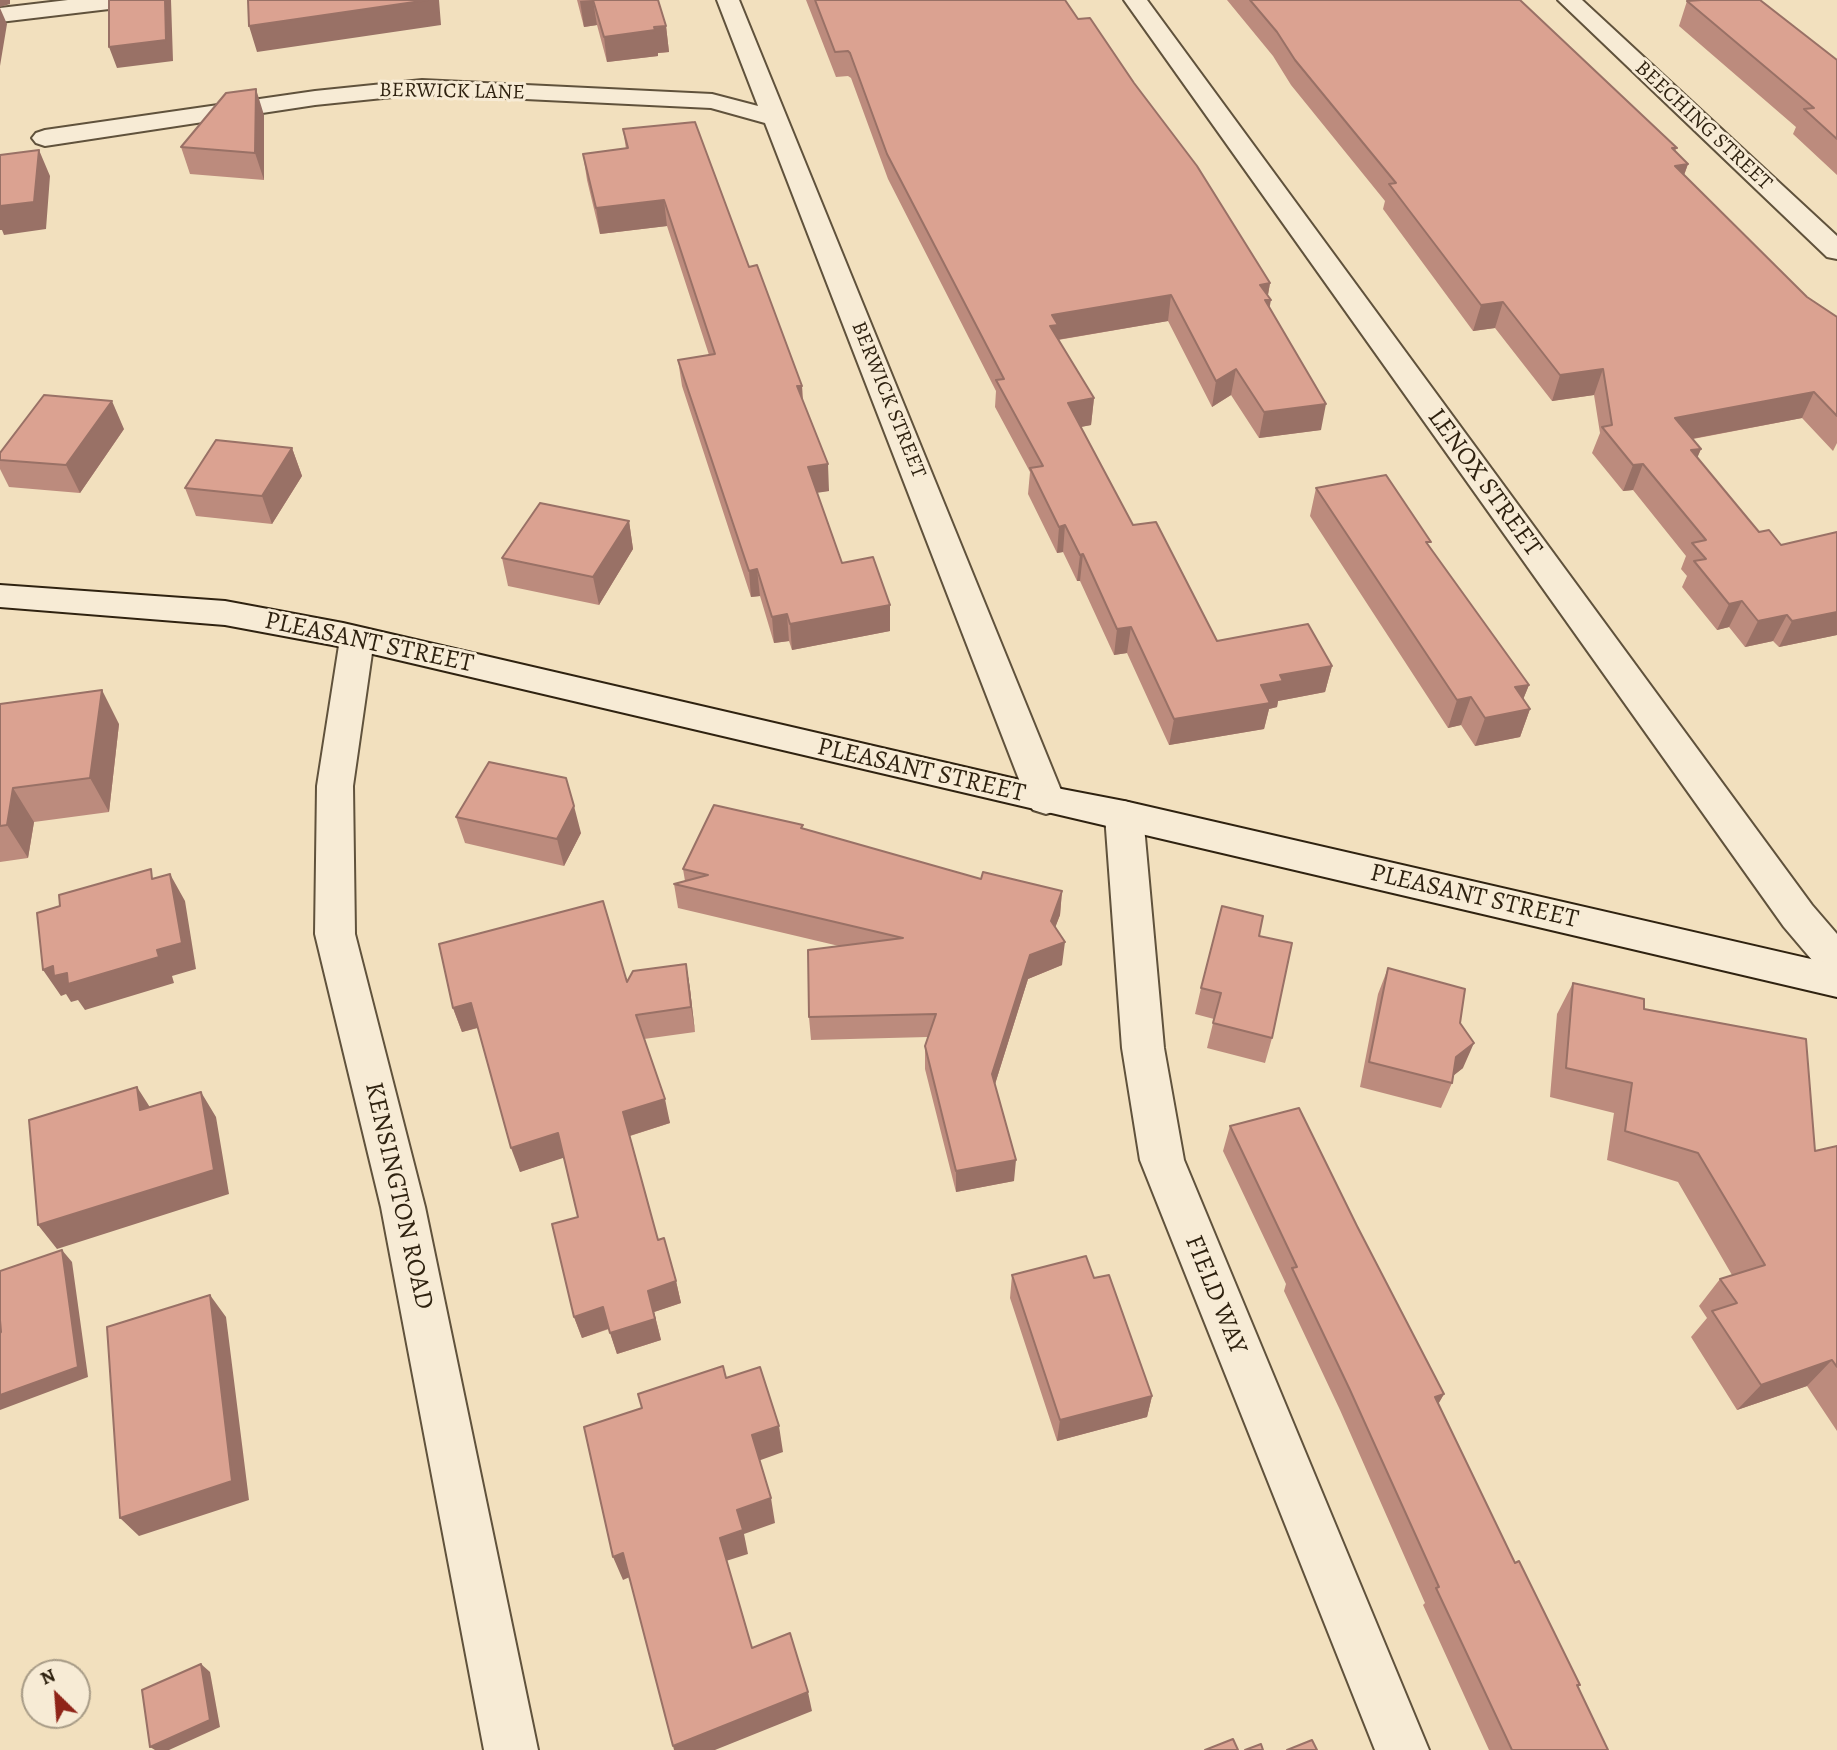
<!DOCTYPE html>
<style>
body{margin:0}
#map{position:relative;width:1837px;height:1750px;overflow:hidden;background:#f2e0be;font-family:Alegreya,serif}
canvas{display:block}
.north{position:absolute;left:21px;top:1659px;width:70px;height:70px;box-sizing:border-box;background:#f7ebd5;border:2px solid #a79b86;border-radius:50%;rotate:335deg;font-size:19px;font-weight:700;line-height:28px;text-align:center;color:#2f2210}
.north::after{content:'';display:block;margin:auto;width:24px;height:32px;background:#8f2418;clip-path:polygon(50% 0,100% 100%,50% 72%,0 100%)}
</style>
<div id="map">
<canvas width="1837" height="1750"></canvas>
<div class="north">N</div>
</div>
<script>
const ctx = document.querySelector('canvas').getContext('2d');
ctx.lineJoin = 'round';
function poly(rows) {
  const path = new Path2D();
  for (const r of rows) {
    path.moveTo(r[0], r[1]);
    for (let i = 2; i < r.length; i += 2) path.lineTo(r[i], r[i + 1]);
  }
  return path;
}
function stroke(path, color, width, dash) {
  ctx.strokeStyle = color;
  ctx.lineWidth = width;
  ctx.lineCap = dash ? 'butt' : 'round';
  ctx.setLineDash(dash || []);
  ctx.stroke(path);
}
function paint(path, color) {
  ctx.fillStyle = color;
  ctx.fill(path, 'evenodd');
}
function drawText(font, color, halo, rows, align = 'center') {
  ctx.font = font + ' Alegreya,serif';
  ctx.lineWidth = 6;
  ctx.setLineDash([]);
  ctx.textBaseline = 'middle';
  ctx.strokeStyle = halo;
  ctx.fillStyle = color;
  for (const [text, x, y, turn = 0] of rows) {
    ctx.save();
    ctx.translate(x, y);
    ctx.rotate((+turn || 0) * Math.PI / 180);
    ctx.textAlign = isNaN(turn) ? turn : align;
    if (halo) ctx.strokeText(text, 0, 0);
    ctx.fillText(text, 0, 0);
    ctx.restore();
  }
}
const minor = poly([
 [68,0,137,0,134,5,126,7,0,22,0,8,68,0],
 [717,0,739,0,1065,800,1059,810,1046,814,1033,810,1027,800,765,123,711,108,422,94,315,105,45,146,36,143,32,138,36,133,45,130,315,91,422,80,712,94,758,106,717,0],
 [1124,0,1147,0,1812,905,1837,934,1837,978,1823,973,1784,927,1124,0],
 [1558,0,1582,0,1837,236,1837,259,1827,257,1558,0],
 [357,627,369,631,374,639,353,786,355,934,425,1207,538,1750,484,1750,381,1207,315,934,317,786,340,639,345,631,357,627],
 [1124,801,1137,805,1143,815,1164,1048,1184,1160,1429,1750,1375,1750,1140,1160,1122,1048,1105,815,1111,805,1124,801]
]);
const secondary = poly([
 [0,585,225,601,343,623,1046,786,1124,801,1837,965,1837,997,343,647,225,625,0,607,0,585]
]);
stroke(minor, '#60523c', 4);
stroke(secondary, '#2f2210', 4);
paint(minor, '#f7ebd5');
paint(secondary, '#f7ebd5');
paint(poly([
 [577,0,658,0,666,26,669,52,658,53,658,56,607,62,597,25,584,27],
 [806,0,1065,0,1078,19,1270,283,1268,295,1269,308,1321,430,1259,438,1231,395,1212,407,1168,321,1058,340,1094,398,1091,425,1080,427,1133,525,1217,641,1332,666,1325,692,1278,701,1277,707,1269,709,1264,729,1169,745,1127,653,1114,655,1080,581,1077,581,1063,552,1057,553,1028,494,1030,472,995,407,996,391,888,179,851,78,848,76,836,77],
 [1227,0,1520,0,1677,148,1675,151,1688,164,1684,175,1807,297,1837,317,1837,443,1833,451,1802,418,1693,439,1701,449,1697,457,1837,635,1779,647,1773,641,1745,647,1729,627,1717,630,1682,587,1687,576,1681,569,1686,556,1633,490,1623,491,1592,453,1600,433,1594,395,1552,401,1495,328,1473,331,1383,209,1385,201,1291,85,1273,56],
 [1687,1,1837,60,1837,175,1793,134,1796,127,1679,26],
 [264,115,264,180,190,174,181,147],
 [623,129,749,267,802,386,803,401,829,491,817,492,842,563,890,631,792,650,789,641,774,643,760,596,751,597,682,386,678,360,709,355,667,226,600,234,587,180,583,154,626,149],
 [124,429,80,493,9,487,0,469,0,453],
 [292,448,302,476,272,524,196,516,185,488],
 [1316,488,1429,547,1529,685,1523,699,1530,709,1520,737,1475,746,1461,725,1448,728,1310,516],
 [629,521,633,549,599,605,508,586,502,558],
 [0,704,119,724,109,812,34,822,28,858,0,862],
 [456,817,581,833,564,866,465,843],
 [804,829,981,879,1062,891,1060,915,1055,927,1062,965,1028,979,995,1084,1014,1181,956,1192,925,1069,925,1046,928,1037,811,1040,809,1017,839,946,678,908,674,884,685,881,683,869],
 [1259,936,1272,1038,1265,1063,1207,1048,1214,1019,1195,1014,1201,988],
 [686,964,690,989,695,1032,644,1039,670,1123,630,1136,658,1240,676,1281,681,1303,654,1312,661,1340,617,1354,609,1329,582,1338,574,1317,578,1217,564,1157,520,1172,478,1028,462,1032,453,1008,627,982],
 [1388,968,1460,1023,1463,1068,1453,1076,1452,1083,1441,1108,1360,1087,1378,994],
 [1573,983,1644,1009,1815,1151,1837,1146,1837,1431,1807,1386,1737,1410,1691,1337,1707,1318,1699,1306,1720,1279,1732,1275,1678,1182,1607,1160,1614,1113,1550,1097,1557,1014],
 [1230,1126,1357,1226,1444,1394,1438,1404,1515,1563,1580,1685,1578,1687,1608,1750,1489,1750,1423,1605,1425,1603,1340,1410,1284,1291,1286,1284,1223,1151],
 [1012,1275,1152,1396,1147,1417,1057,1441,1010,1298]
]), '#bc8b7d');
paint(poly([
 [0,0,10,0,10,4,0,7],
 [165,0,171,0,173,61,117,68,109,47],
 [428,0,439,0,441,25,257,52,249,26],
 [593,0,597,25,584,27,580,1],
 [0,8,7,24,0,66],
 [666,26,669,52,658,53,658,56,607,62,604,37],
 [256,89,264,115,264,180,255,153],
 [39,150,50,176,46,229,4,235,2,230,0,230,0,206],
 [1688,164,1679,189,1675,166],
 [664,200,667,226,600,234,596,208],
 [1270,283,1267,300,1271,300,1266,326,1260,285],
 [1171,295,1168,321,1056,340,1048,353,1052,315],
 [1503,302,1495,328,1473,331,1481,305],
 [1236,369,1231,395,1212,407,1216,381],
 [1603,369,1594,395,1552,401,1560,375],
 [797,386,802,386,803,412],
 [1814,392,1802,418,1664,444,1675,418],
 [1094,398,1091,425,1066,430,1068,403],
 [112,401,124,429,80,493,66,465],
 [1326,404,1321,430,1259,438,1264,412],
 [292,448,302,476,272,524,262,496],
 [1701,449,1690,475,1691,450],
 [828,464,829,491,810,494,808,467],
 [1643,464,1633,490,1623,491,1633,465],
 [629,521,633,549,599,605,593,577],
 [1065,525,1063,552,1057,553,1059,527],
 [1083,554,1080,581,1077,581,1080,555],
 [757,569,760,596,751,597,749,571],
 [1742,601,1729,627,1717,630,1729,604],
 [890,605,890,631,792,650,790,624],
 [1837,612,1837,635,1779,647,1792,621],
 [787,614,789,641,774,643,772,617],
 [1787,615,1773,641,1745,647,1758,621],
 [1131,627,1127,653,1114,655,1117,629],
 [1332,666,1325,692,1278,701,1277,707,1269,709,1264,729,1169,745,1174,719,1280,675],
 [1529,685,1518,712,1530,709,1520,737,1475,746,1485,718,1515,687],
 [102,690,119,724,109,812,90,778],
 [1471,697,1461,725,1448,728,1457,700],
 [13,788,34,822,28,858,7,825],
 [574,806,581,833,564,866,557,839],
 [170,874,185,901,196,969,172,976,174,983,85,1010,78,1000,71,1002,66,994,61,996,43,970,53,966,67,973,157,950],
 [1062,891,1060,915,1049,944,1051,921],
 [1065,942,1062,965,1028,979,991,1097,992,1074,1030,955],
 [686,964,690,989,695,1032,691,1007],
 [471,1003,480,1027,462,1032,453,1008],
 [1474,1043,1463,1068,1445,1082,1456,1057],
 [137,1087,153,1112,140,1110],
 [201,1092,216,1117,229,1194,57,1249,38,1225],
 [665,1099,670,1123,629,1136,623,1112],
 [558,1133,566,1157,520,1172,511,1148],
 [1016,1160,1014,1181,956,1192,956,1171],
 [62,1250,72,1262,88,1377,0,1410,0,1395],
 [676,1281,681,1303,654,1312,661,1340,617,1354,610,1333,648,1291],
 [210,1295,226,1317,249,1500,139,1536,120,1518],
 [603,1307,610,1328,582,1338,574,1317],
 [1832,1360,1807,1386,1737,1410,1761,1385],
 [1444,1394,1432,1415,1435,1397],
 [1152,1396,1147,1417,1057,1441,1060,1420],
 [779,1426,783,1452,758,1461,752,1435],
 [771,1498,775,1523,744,1534,748,1554,726,1561,720,1538,737,1510],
 [623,1553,632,1576,623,1580,613,1557],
 [201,1664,210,1672,220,1727,169,1750,155,1750,150,1747],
 [808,1692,812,1711,715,1750,674,1750,673,1746]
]), '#997166');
const building = poly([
 [109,0,165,0,166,40,109,47,109,0],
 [248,0,428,0,249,26,248,0],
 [593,0,658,0,666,26,654,27,655,30,604,37,593,0],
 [815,0,1065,0,1078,19,1090,18,1134,83,1197,166,1270,283,1260,285,1271,300,1265,300,1326,404,1264,412,1236,369,1216,381,1171,295,1052,315,1058,325,1050,326,1094,398,1068,403,1133,525,1156,522,1217,641,1308,624,1332,666,1280,675,1283,681,1261,685,1270,703,1174,719,1131,627,1117,629,1083,554,1080,555,1065,525,1059,527,1030,468,1043,466,996,380,1004,379,887,154,850,53,848,51,835,52,815,0],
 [1250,0,1520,0,1677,148,1672,148,1688,164,1675,166,1807,297,1837,317,1837,416,1814,392,1675,418,1701,449,1691,450,1759,532,1769,530,1781,545,1837,532,1837,612,1792,621,1787,615,1758,621,1742,601,1729,604,1694,561,1706,559,1692,543,1706,540,1643,464,1633,465,1602,427,1612,425,1603,369,1560,375,1503,302,1481,305,1389,184,1396,183,1295,60,1277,32,1250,0],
 [1701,0,1760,0,1837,60,1837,139,1804,109,1814,108,1687,1,1701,0],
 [256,89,255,153,181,147,226,93,256,89],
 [695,122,749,267,757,265,802,386,797,386,828,464,808,467,842,563,873,557,890,605,790,624,787,614,772,617,757,569,749,571,678,360,715,354,664,200,596,208,583,154,628,148,623,129,695,122],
 [39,150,34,202,0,206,0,155,39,150],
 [44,395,112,401,66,465,0,460,0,453,44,395],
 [216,440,292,448,262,496,185,488,216,440],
 [1386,475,1431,542,1426,542,1529,685,1515,687,1530,709,1485,718,1471,697,1457,700,1316,488,1386,475],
 [540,503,629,521,593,577,502,558,540,503],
 [102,690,90,778,13,788,7,825,0,826,0,704,102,690],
 [489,762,566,778,574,806,557,839,456,817,489,762],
 [714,805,803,825,801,828,981,879,983,872,1062,891,1051,921,1065,942,1030,955,992,1074,1016,1160,956,1171,925,1046,936,1014,809,1017,808,950,903,938,674,884,708,875,683,869,714,805],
 [151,869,152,879,170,874,182,943,157,950,159,957,68,984,67,973,54,976,53,966,43,970,37,913,60,906,59,895,151,869],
 [603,901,627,982,633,971,686,964,691,1007,636,1015,665,1099,623,1112,658,1240,664,1238,676,1281,648,1291,655,1319,610,1333,603,1307,574,1317,552,1224,578,1217,558,1133,511,1148,471,1003,453,1008,439,944,603,901],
 [1222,906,1263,916,1259,936,1292,943,1272,1038,1213,1023,1221,993,1201,988,1222,906],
 [1388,968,1465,989,1460,1023,1474,1043,1456,1057,1452,1083,1369,1062,1388,968],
 [1573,983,1644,999,1644,1009,1806,1039,1815,1151,1837,1146,1837,1367,1832,1360,1761,1385,1712,1311,1737,1303,1720,1279,1765,1265,1698,1153,1625,1131,1632,1083,1566,1068,1573,983],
 [137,1087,140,1110,201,1092,214,1170,38,1225,29,1120,137,1087],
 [1299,1108,1357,1226,1444,1394,1435,1397,1515,1563,1519,1561,1580,1685,1577,1685,1608,1750,1512,1750,1436,1588,1439,1587,1350,1390,1292,1268,1297,1267,1230,1126,1299,1108],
 [62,1250,78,1367,0,1395,0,1333,1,1332,0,1320,0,1271,62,1250],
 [1086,1256,1094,1278,1109,1275,1152,1396,1060,1420,1012,1275,1086,1256],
 [210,1295,232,1481,120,1518,107,1327,210,1295],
 [723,1366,726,1378,760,1367,779,1426,752,1435,771,1498,737,1510,743,1530,720,1538,752,1648,790,1633,808,1692,673,1746,623,1553,613,1557,584,1427,642,1408,638,1394,723,1366],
 [201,1664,210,1720,150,1747,142,1690,201,1664],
 [1233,1739,1238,1750,1205,1750,1233,1739],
 [1312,1740,1317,1750,1287,1750,1312,1740],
 [1261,1744,1263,1750,1245,1750,1261,1744]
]);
paint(building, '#dba291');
stroke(building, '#997166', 2);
drawText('21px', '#2f2210', '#f7ebd5', [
 ["BERWICK LANE",452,92,1],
 ["BEECHING STREET",1703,126,43],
 ["BERWICK STREET",888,400,68]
]);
drawText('26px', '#2f2210', '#f7ebd5', [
 ["LENOX STREET",1484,483,54],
 ["PLEASANT STREET",369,643,12],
 ["PLEASANT STREET",921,771,13],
 ["PLEASANT STREET",1474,897,13],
 ["KENSINGTON ROAD",398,1196,77],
 ["FIELD WAY",1215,1295,68]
]);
</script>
